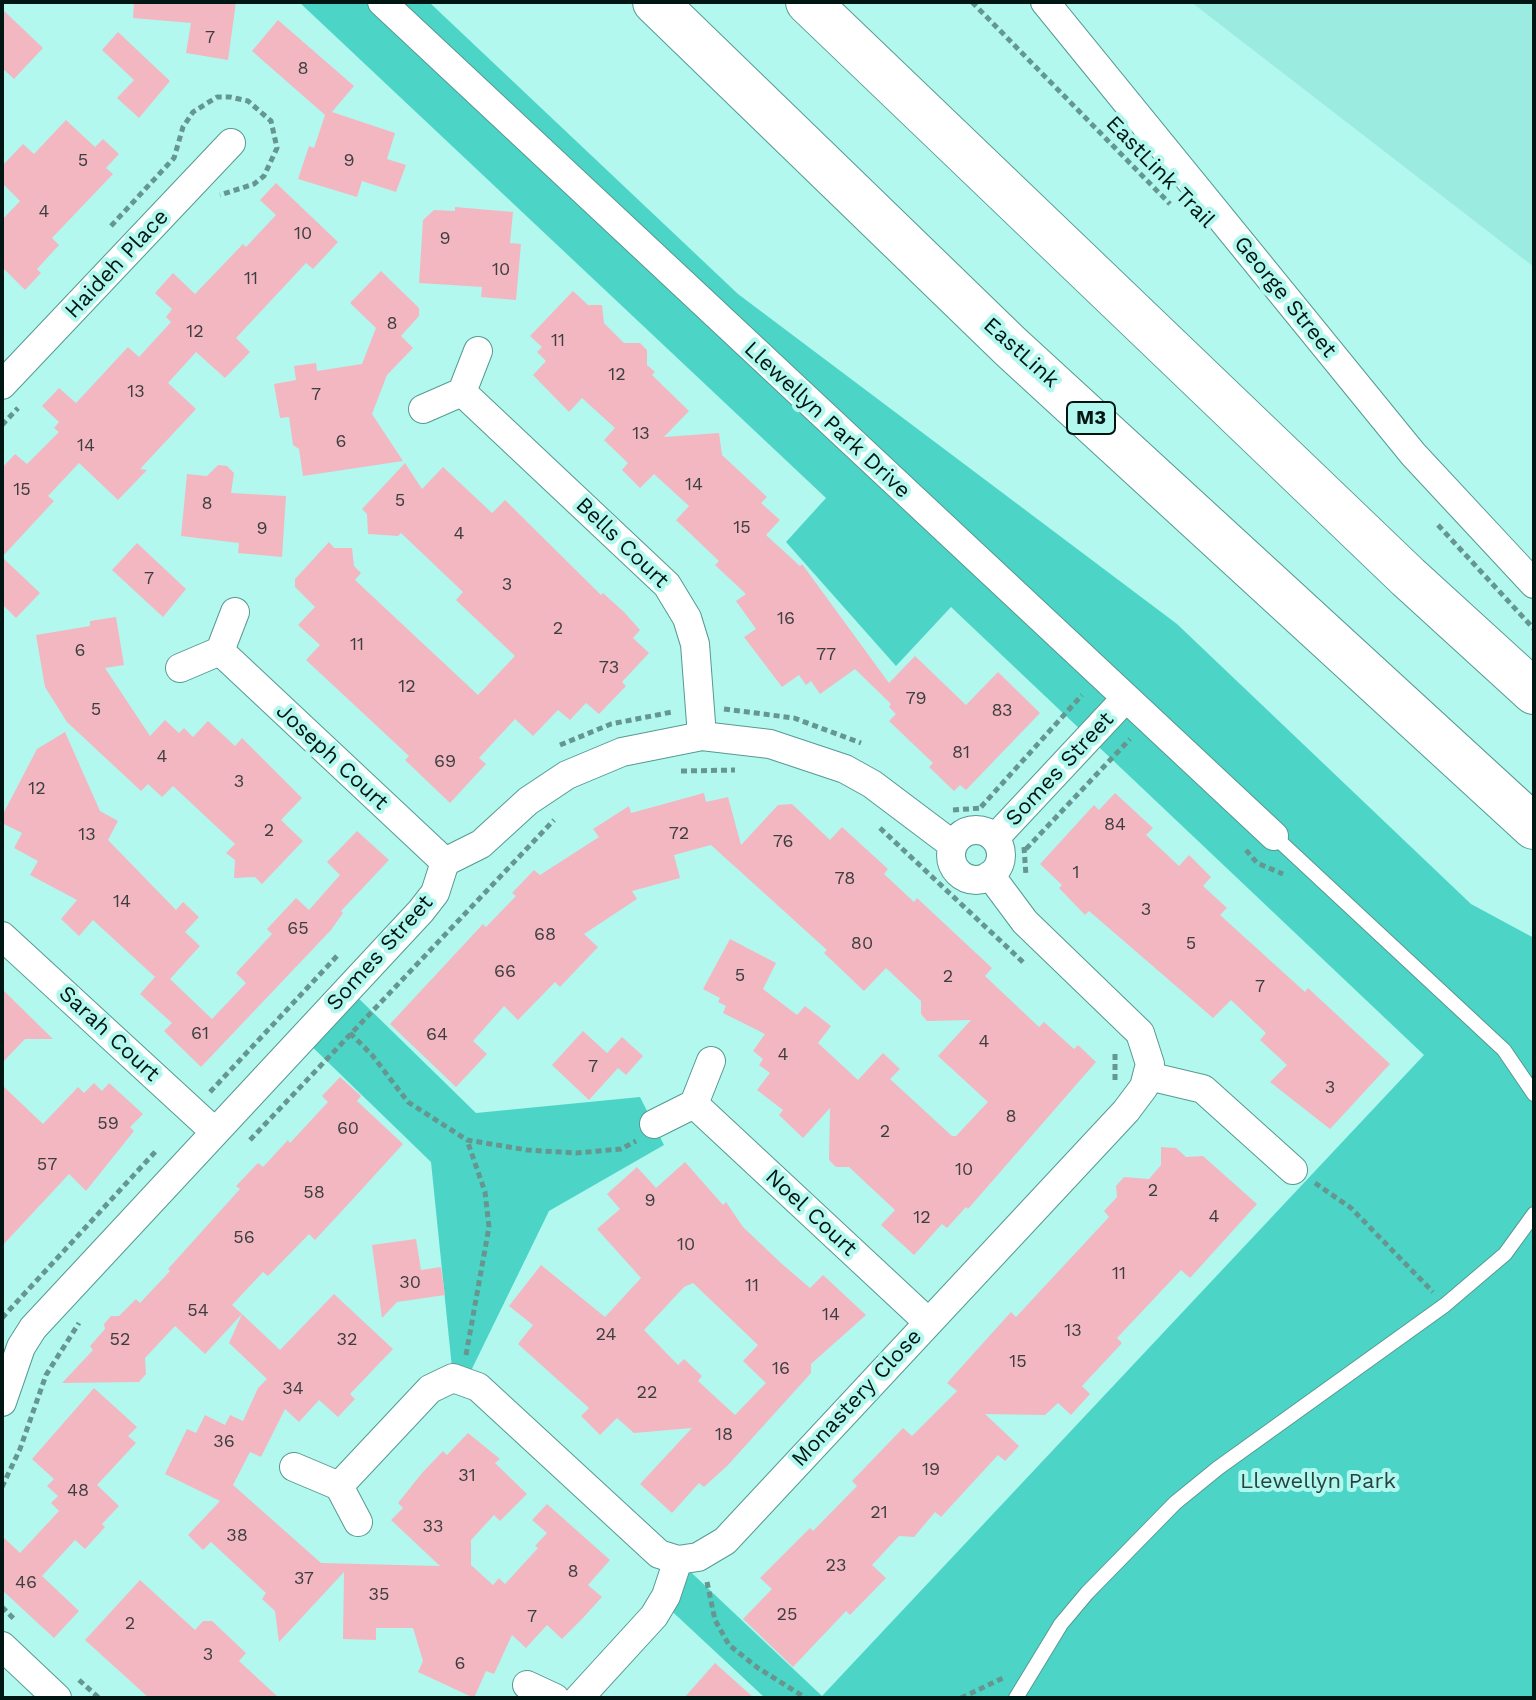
<!DOCTYPE html>
<style>
body{margin:0}
#map{position:relative;width:1536px;height:1700px;overflow:hidden;background:#b2f8ef;font-family:"Work Sans",sans-serif}
canvas{display:block}
.frame{position:absolute;inset:0;border:4px solid #001613;pointer-events:none}
</style>
<div id="map">
<canvas width="1536" height="1700"></canvas>
<div class="frame"></div>
</div>
<script>
const ctx = document.querySelector('canvas').getContext('2d');
ctx.lineJoin = 'round';
function paint(path, color) {
  ctx.fillStyle = color;
  ctx.fill(path, 'evenodd');
}
function poly(rows) {
  const path = new Path2D();
  for (const r of rows) {
    if (r.length === 3) {
      path.moveTo(r[0] + r[2], r[1]);
      path.arc(r[0], r[1], r[2], 0, 2 * Math.PI);
      continue;
    }
    path.moveTo(r[0], r[1]);
    for (let i = 2; i < r.length; i += 2) path.lineTo(r[i], r[i + 1]);
  }
  return path;
}
function stroke(path, color, width, dash) {
  ctx.strokeStyle = color;
  ctx.lineWidth = width;
  ctx.lineCap = dash ? 'butt' : 'round';
  ctx.setLineDash(dash || []);
  ctx.stroke(path);
}
function drawText(font, color, halo, rows, align = 'center') {
  ctx.font = font + ' "Work Sans",sans-serif';
  ctx.lineWidth = 8;
  ctx.setLineDash([]);
  ctx.textBaseline = 'middle';
  ctx.strokeStyle = halo;
  ctx.fillStyle = color;
  for (const [text, x, y, turn = 0] of rows) {
    ctx.save();
    ctx.translate(x, y);
    ctx.rotate((+turn || 0) * Math.PI / 180);
    ctx.textAlign = isNaN(turn) ? turn : align;
    if (halo) ctx.strokeText(text, 0, 0);
    ctx.fillText(text, 0, 0);
    ctx.restore();
  }
}
paint(poly([
 [1191,2,1534,2,1534,267]
]), '#9cebe0');
paint(poly([
 [299,2,429,2,738,294,1177,624,1471,904,1534,938,1534,1698,765,1698,663,1603,678,1560,822,1696,1424,1055,951,607,896,666,786,542,826,498],
 [349,989,476,1113,640,1097,664,1145,549,1211,466,1381,453,1378,431,1162,303,1038]
]), '#4cd5c7');
paint(poly([
 [134,2,236,2,228,60,186,53,191,23,133,18],
 [2,9,43,48,14,79,2,68],
 [278,20,354,86,332,112,395,133,387,159,406,165,396,192,362,181,357,197,298,179,309,146,314,148,325,115,252,51],
 [118,32,170,81,139,118,117,98,134,80,102,50],
 [66,120,95,147,103,139,119,154,106,168,113,174,52,238,59,245,37,269,41,273,25,290,2,267,2,220,20,201,2,183,2,166,23,144,34,154],
 [276,183,338,242,313,269,306,263,236,338,250,352,225,378,196,352,168,383,196,409,140,469,147,470,118,500,79,463,48,496,54,501,2,557,40,593,16,618,2,604,2,468,15,454,27,464,59,432,54,428,59,422,42,406,59,388,76,403,128,347,139,357,171,322,166,317,172,309,155,293,173,273,195,294,243,244,246,247,276,215,260,200],
 [455,207,513,212,510,243,521,244,516,300,481,297,482,287,419,283,423,220,434,210,455,211],
 [381,271,419,308,419,316,401,336,413,348,387,375,372,414,403,461,303,476,299,449,293,445,289,417,280,418,274,384,296,380,294,366,316,363,317,371,362,364,376,328,350,303],
 [573,291,588,305,602,305,604,323,624,343,640,343,647,350,647,365,655,372,652,375,689,411,664,437,719,433,722,455,767,497,761,503,780,520,766,535,800,566,802,564,889,683,915,656,966,705,998,672,1040,713,966,790,960,785,954,791,929,767,933,763,889,721,896,714,889,707,891,704,855,669,820,694,811,681,806,685,799,675,782,687,744,637,756,629,736,601,746,594,715,565,719,561,676,520,689,506,654,474,640,488,622,470,628,463,604,440,615,428,582,398,569,412,533,375,546,361,537,352,542,347,530,336],
 [405,463,422,489,443,467,492,513,505,500,601,595,603,593,624,612,640,630,633,638,649,653,622,682,626,686,599,714,586,703,570,720,558,710,533,736,515,719,479,758,486,764,450,803,405,760,409,756,306,660,320,645,298,625,315,607,295,587,295,579,329,542,334,548,352,548,354,566,361,573,355,580,478,695,515,656,456,600,463,592,401,533,398,536,368,534,367,514,362,509],
 [218,465,227,466,234,473,231,493,286,496,282,557,238,553,239,543,181,536,187,474,207,476],
 [137,543,186,589,163,617,112,570],
 [116,617,124,665,105,668,150,736,165,720,179,733,184,728,193,737,208,721,235,746,242,738,302,798,281,820,303,841,262,884,255,877,234,878,235,860,226,853,235,844,173,786,162,797,148,784,141,791,67,722,45,687,36,635,90,626,90,621],
 [65,732,100,811,118,821,108,840,176,910,183,902,199,917,185,932,200,946,170,979,212,1019,246,983,236,973,272,934,267,929,296,898,309,910,340,875,327,862,357,831,389,860,341,911,343,913,331,930,201,1067,164,1031,172,1023,140,994,155,977,93,920,79,936,61,919,77,900,30,875,38,861,14,848,22,833,2,823,2,816,37,749],
 [704,793,706,802,728,797,741,845,778,805,792,804,830,840,842,827,888,869,884,874,914,902,917,898,992,968,985,976,1039,1027,1044,1022,1074,1049,1078,1045,1096,1062,968,1209,966,1207,947,1228,942,1224,914,1255,881,1225,895,1210,849,1167,836,1167,829,1160,830,1108,803,1138,779,1115,783,1110,757,1090,770,1073,759,1065,763,1059,753,1051,765,1034,723,1013,726,1006,718,1002,720,998,703,989,730,939,776,963,763,989,797,1015,805,1006,831,1026,818,1043,858,1080,883,1053,900,1069,890,1079,952,1136,956,1136,988,1102,938,1056,971,1020,927,1021,921,1014,921,1001,886,968,864,991,824,953,827,950,711,845,674,855,680,878,632,891,637,899,584,934,598,947,560,987,555,982,518,1020,504,1006,473,1041,487,1054,456,1087,390,1024,483,924,486,927,516,896,512,893,534,870,540,875,599,837,593,829,629,806,631,813],
 [1115,793,1153,828,1146,835,1179,866,1189,855,1211,877,1203,886,1227,908,1220,915,1305,992,1308,988,1390,1064,1330,1129,1270,1082,1287,1065,1260,1040,1266,1033,1231,1000,1213,1018,1089,911,1085,915,1059,888,1062,885,1040,864,1094,805,1099,810],
 [2,989,53,1039,25,1039,2,1063],
 [583,1031,607,1053,622,1037,643,1056,626,1075,618,1068,589,1100,552,1065],
 [340,1077,361,1096,357,1101,403,1144,352,1200,315,1240,309,1234,268,1276,263,1272,232,1305,242,1314,205,1354,175,1326,145,1358,146,1374,139,1382,62,1383,93,1350,90,1346,105,1329,104,1324,111,1316,119,1316,136,1299,140,1303,170,1271,168,1269,240,1189,236,1186,258,1163,263,1167,288,1140,290,1143,328,1102,322,1096],
 [94,1083,102,1091,109,1083,143,1114,130,1127,134,1131,86,1191,69,1174,2,1246,2,1085,43,1124,78,1087,84,1093],
 [1161,1147,1176,1148,1186,1157,1203,1156,1257,1204,1190,1278,1181,1270,1117,1338,1122,1343,1082,1386,1090,1394,1071,1415,1058,1403,1045,1415,985,1414,1019,1446,1005,1461,998,1455,941,1517,935,1512,914,1537,899,1536,872,1565,886,1578,850,1615,846,1611,793,1667,743,1619,772,1589,760,1578,810,1528,813,1531,857,1486,852,1481,903,1428,912,1436,957,1391,947,1383,1011,1312,1016,1317,1109,1217,1104,1211,1117,1197,1116,1186,1124,1177,1149,1179,1161,1165],
 [685,1162,723,1205,726,1202,743,1227,782,1264,810,1288,823,1275,866,1315,811,1364,811,1373,728,1465,704,1487,699,1483,672,1513,640,1484,692,1428,634,1433,617,1418,600,1435,581,1416,589,1408,518,1344,533,1325,509,1306,541,1265,605,1317,641,1278,597,1229,620,1209,607,1194,637,1167,656,1188],
 [693,1283,758,1345,743,1361,766,1383,735,1415,698,1381,702,1376,684,1359,678,1365,644,1330,684,1287],
 [416,1239,421,1270,441,1267,445,1295,397,1302,382,1318,372,1245],
 [334,1294,393,1349,350,1394,355,1399,338,1417,319,1400,299,1422,285,1409,261,1457,250,1452,233,1485,321,1563,440,1566,391,1520,403,1508,398,1503,422,1473,443,1451,447,1455,468,1433,500,1459,495,1463,527,1494,500,1521,494,1515,471,1540,471,1565,493,1585,499,1578,505,1584,538,1548,535,1546,547,1533,532,1520,547,1504,610,1560,588,1585,602,1597,582,1619,562,1639,547,1625,526,1648,512,1635,494,1674,486,1671,474,1698,418,1672,423,1661,413,1628,376,1628,376,1640,343,1639,344,1572,279,1642,275,1611,262,1599,266,1593,211,1542,203,1550,188,1535,220,1501,165,1474,187,1429,196,1433,205,1415,225,1425,230,1415,243,1421,258,1388,267,1379,229,1343,242,1314,280,1350],
 [94,1388,137,1427,128,1436,136,1443,97,1485,119,1506,102,1524,105,1527,85,1549,75,1540,42,1576,79,1611,54,1638,2,1590,2,1536,20,1553,59,1511,51,1503,58,1496,47,1486,54,1479,32,1459],
 [140,1580,195,1630,203,1621,212,1621,246,1653,239,1661,279,1698,149,1698,85,1640],
 [715,1663,754,1698,684,1698]
]), '#f3b7c2');
const service = poly([
 [1274,836,1504,1050,1534,1094],
 [1016,1698,1061,1624,1087,1593,1175,1503,1218,1468,1445,1305,1505,1254,1534,1214]
]);
const minor = poly([
 [382,2,1274,836],
 [1045,2,1413,454,1534,584],
 [2,385,231,143],
 [462,392,667,585,687,618,695,644,702,736],
 [423,409,462,392,478,351],
 [220,651,445,862],
 [180,668,220,651,235,612],
 [976,855,25],
 [995,838,1125,699],
 [2,936,215,1132],
 [1148,1076,1203,1089,1293,1170],
 [694,1104,928,1322],
 [654,1124,694,1104,711,1061],
 [2,1402,21,1347,33,1328,421,911,435,893,445,862,481,844,528,801,567,775,622,752,702,736,770,744,845,769,872,784,953,845],
 [294,1467,339,1486,358,1522],
 [339,1486,430,1389,453,1378,478,1387,659,1554,678,1560,698,1557,725,1541,1126,1111,1144,1087,1150,1064,1140,1033,1025,922,990,875],
 [2,1646,57,1698],
 [527,1685,555,1698],
 [579,1698,654,1616,666,1596,678,1560]
]);
const motorway = poly([
 [655,2,1011,347,1534,827],
 [808,2,1408,577,1534,692]
]);
stroke(service, '#569a92', 16);
stroke(minor, '#569a92', 30);
stroke(motorway, '#569a92', 46);
stroke(poly([
 [972,2,1170,204],
 [111,226,174,158,183,127,193,112,217,97,230,97,248,101,271,121,277,148,264,176,254,184,220,195],
 [2,425,18,408],
 [1438,525,1534,629],
 [724,709,794,718,861,743],
 [560,745,611,724,672,712],
 [681,771,735,770],
 [981,807,1082,695],
 [953,810,982,808],
 [880,828,1024,963],
 [1024,847,1026,876],
 [1026,849,1130,739],
 [1246,850,1257,863,1283,874],
 [350,1033,372,1055,408,1102,467,1140,527,1150,576,1153,621,1149,636,1141],
 [1115,1080,1115,1050],
 [210,1092,337,956],
 [250,1140,554,820],
 [1315,1183,1351,1208,1433,1292],
 [2,1318,156,1151],
 [466,1355,489,1227,485,1192,467,1140],
 [2,1487,20,1449,46,1375,79,1323],
 [707,1582,715,1620,729,1645,758,1668,806,1698],
 [2,1607,16,1621],
 [79,1680,99,1698],
 [961,1698,1003,1678]
]), '#659790', 5, [6, 4]);
stroke(service, '#fff', 14);
stroke(minor, '#fff', 28);
stroke(motorway, '#fff', 44);
drawText('18px', '#3d3e3f', null, [
 ["7",210,38],
 ["8",303,69],
 ["5",83,161],
 ["9",349,161],
 ["4",44,212],
 ["10",303,234],
 ["9",445,239],
 ["10",501,270],
 ["11",251,279],
 ["8",392,324],
 ["12",195,332],
 ["11",558,341],
 ["12",617,375],
 ["13",136,392],
 ["7",316,395],
 ["13",641,434],
 ["6",341,442],
 ["14",86,446],
 ["14",694,485],
 ["15",22,490],
 ["5",400,501],
 ["8",207,504],
 ["15",742,528],
 ["9",262,529],
 ["4",459,534],
 ["7",149,579],
 ["3",507,585],
 ["16",786,619],
 ["2",558,629],
 ["11",357,645],
 ["6",80,651],
 ["77",826,655],
 ["73",609,668],
 ["12",407,687],
 ["79",916,699],
 ["5",96,710],
 ["83",1002,711],
 ["81",961,753],
 ["4",162,757],
 ["69",445,762],
 ["3",239,782],
 ["12",37,789],
 ["84",1115,825],
 ["2",269,831],
 ["72",679,834],
 ["13",87,835],
 ["76",783,842],
 ["1",1076,873],
 ["78",845,879],
 ["14",122,902],
 ["3",1146,910],
 ["65",298,929],
 ["68",545,935],
 ["80",862,944],
 ["5",1191,944],
 ["66",505,972],
 ["5",740,976],
 ["2",948,977],
 ["7",1260,987],
 ["61",200,1034],
 ["64",437,1035],
 ["4",984,1042],
 ["4",783,1055],
 ["7",593,1067],
 ["3",1330,1088],
 ["8",1011,1117],
 ["59",108,1124],
 ["60",348,1129],
 ["2",885,1132],
 ["57",47,1165],
 ["10",964,1170],
 ["2",1153,1191],
 ["58",314,1193],
 ["9",650,1201],
 ["4",1214,1217],
 ["12",922,1218],
 ["56",244,1238],
 ["10",686,1245],
 ["11",1119,1274],
 ["30",410,1283],
 ["11",752,1286],
 ["54",198,1311],
 ["14",831,1315],
 ["13",1073,1331],
 ["24",606,1335],
 ["52",120,1340],
 ["32",347,1340],
 ["15",1018,1362],
 ["16",781,1369],
 ["34",293,1389],
 ["22",647,1393],
 ["18",724,1435],
 ["36",224,1442],
 ["19",931,1470],
 ["31",467,1476],
 ["48",78,1491],
 ["21",879,1513],
 ["33",433,1527],
 ["38",237,1536],
 ["23",836,1566],
 ["8",573,1572],
 ["37",304,1579],
 ["46",26,1583],
 ["35",379,1595],
 ["25",787,1615],
 ["7",532,1617],
 ["2",130,1624],
 ["3",208,1655],
 ["6",460,1664]
]);
for (const [x, y, w] of [
 [1091,418,48]
]) {
  const box = new Path2D();
  box.roundRect(x - w / 2, y - 16, w, 32, 6);
  ctx.fillStyle = '#b2f8ef';
  ctx.fill(box);
  stroke(box, '#001613', 2);
}
drawText('bold 20px', '#001613', null, [
 ["M3",1091,418]
]);
drawText('22px', '#001613', '#b2f8ef', [
 ["EastLink Trail",1160,172,46],
 ["Haideh Place",117,264,-47],
 ["George Street",1285,297,51],
 ["EastLink",1021,353,42],
 ["Llewellyn Park Drive",827,420,43],
 ["Bells Court",622,543,44],
 ["Joseph Court",332,757,43],
 ["Somes Street",1060,769,-47],
 ["Somes Street",380,953,-48],
 ["Sarah Court",109,1034,43],
 ["Noel Court",811,1213,43],
 ["Monastery Close",857,1398,-47]
]);
drawText('22px', '#25433f', '#b2f8ef', [
 ["Llewellyn Park",1318,1482]
]);
</script>
